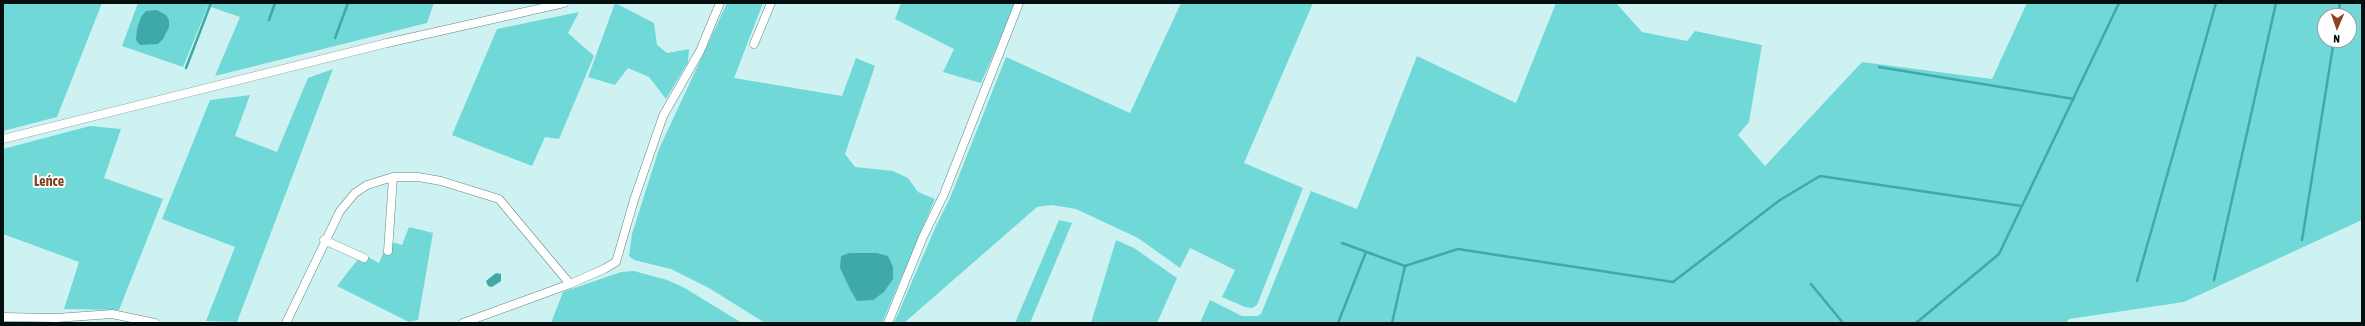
<!DOCTYPE html>
<meta charset="utf-8">
<style>
body{margin:0}
#map{position:relative;width:2365px;height:326px;overflow:hidden;background:#cef2f2;font-family:"Asap Condensed",sans-serif}
canvas{display:block}
.frame{position:absolute;inset:0;border:4px solid #040f10;pointer-events:none}
.north{position:absolute;left:2317px;top:8px;width:40px;height:40px;box-sizing:border-box;background:#fff;border:1px solid #9b9f9f;border-radius:50%;rotate:182deg;font-size:11px;font-weight:700;line-height:16px;text-align:center;color:#040f10}
.north::after{content:'';display:block;margin:auto;width:14px;height:18px;background:#8d4622;clip-path:polygon(50% 0,100% 100%,50% 72%,0 100%)}
</style>
<div id="map">
<canvas width="2365" height="326"></canvas>
<div class="frame"></div>
<div class="north">N</div>
</div>
<script>
const ctx = document.querySelector('canvas').getContext('2d');
ctx.lineJoin = 'round';
function paint(path, color) {
  ctx.fillStyle = color;
  ctx.fill(path, 'evenodd');
}
function poly(rows) {
  const path = new Path2D();
  for (const r of rows) {
    path.moveTo(r[0], r[1]);
    for (let i = 2; i < r.length; i += 2) path.lineTo(r[i], r[i + 1]);
  }
  return path;
}
function stroke(path, color, width, dash) {
  ctx.strokeStyle = color;
  ctx.lineWidth = width;
  ctx.lineCap = dash ? 'butt' : 'round';
  ctx.setLineDash(dash || []);
  ctx.stroke(path);
}
function drawText(font, color, halo, rows, align = 'center') {
  ctx.font = font + ' "Asap Condensed",sans-serif';
  ctx.lineWidth = 4;
  ctx.setLineDash([]);
  ctx.textBaseline = 'middle';
  ctx.strokeStyle = halo;
  ctx.fillStyle = color;
  for (const [text, x, y, turn = 0] of rows) {
    ctx.save();
    ctx.translate(x, y);
    ctx.rotate((+turn || 0) * Math.PI / 180);
    ctx.textAlign = isNaN(turn) ? turn : align;
    if (halo) ctx.strokeText(text, 0, 0);
    ctx.fillText(text, 0, 0);
    ctx.restore();
  }
}
paint(poly([
 [3,3,102,3,57,117,3,131],
 [138,3,434,3,427,23,215,76,240,17,208,6,183,67,122,46],
 [615,3,654,23,657,45,667,53,689,49,688,62,666,99,649,77,628,68,615,85,588,77],
 [727,3,763,3,734,78,842,96,856,58,875,66,845,154,855,167,893,171,908,178,918,192,935,199,882,323,765,323,709,288,671,269,634,260,629,256,632,234,659,149],
 [901,3,1016,3,981,83,943,72,954,49,895,19],
 [1181,3,1313,3,1244,163,1303,188,1257,305,1252,308,1245,307,1222,297,1235,270,1190,248,1180,268,1138,238,1076,209,1052,205,1037,207,904,323,894,323,936,226,950,198,1006,57,1130,113],
 [1556,3,1616,3,1642,32,1687,41,1695,31,1762,45,1749,122,1738,135,1765,166,1862,62,1992,79,2027,3,2362,3,2362,220,2184,302,2069,319,2066,323,1200,323,1210,300,1242,316,1257,316,1261,314,1311,191,1357,209,1417,56,1516,103],
 [2325,16,2349,16,2349,40,2325,40],
 [579,12,568,33,594,56,559,139,545,137,532,166,452,135,497,29],
 [333,69,237,322,206,321,235,247,162,219,210,100,250,95,235,136,277,152,308,78],
 [90,126,121,129,104,178,163,199,119,310,64,309,79,262,3,234,3,149],
 [1059,220,1072,223,1030,323,1015,323],
 [409,227,433,233,418,320,409,322,337,286,362,254,379,263,388,241,402,245],
 [1116,240,1134,248,1177,278,1157,323,1091,323],
 [634,271,667,280,683,287,742,323,551,323,563,292,621,272]
]), '#71d8d8');
paint(poly([
 [157,10,166,15,169,20,169,27,163,39,158,44,140,45,136,40,137,29,141,17,146,11],
 [849,253,877,253,888,256,893,267,893,279,884,292,873,300,857,301,851,291,840,268,841,256],
 [496,273,501,274,501,281,492,287,488,286,486,281]
]), '#3fa9aa');
stroke(poly([
 [2338,16,2340,3],
 [269,20,275,3],
 [335,38,348,3],
 [1879,67,2074,99],
 [186,68,211,3],
 [2302,240,2334,40],
 [1342,243,1405,266,1458,249,1673,282,1780,200,1820,176,2022,206],
 [2214,280,2276,3],
 [2137,281,2216,3],
 [1811,284,1843,323],
 [1338,323,1366,252],
 [1392,323,1405,266],
 [1916,323,1999,254,2119,3]
]), '#3fa9aa', 2.5);
const minor = poly([
 [754,44,771,3],
 [3,139,387,43,564,3],
 [324,240,364,258],
 [388,251,393,177],
 [3,317,56,318,112,314,155,323],
 [286,323,340,211,355,193,367,185,393,177,418,177,441,181,499,199,570,284],
 [463,323,570,284,604,269,616,262,634,200,663,116,700,51,720,3],
 [888,323,923,237,944,194,1019,3]
]);
stroke(minor, '#648585', 9);
stroke(minor, '#fff', 8);
drawText('bold 14px', '#824221', '#fff', [
 ["Leńce",49,182]
]);
</script>
